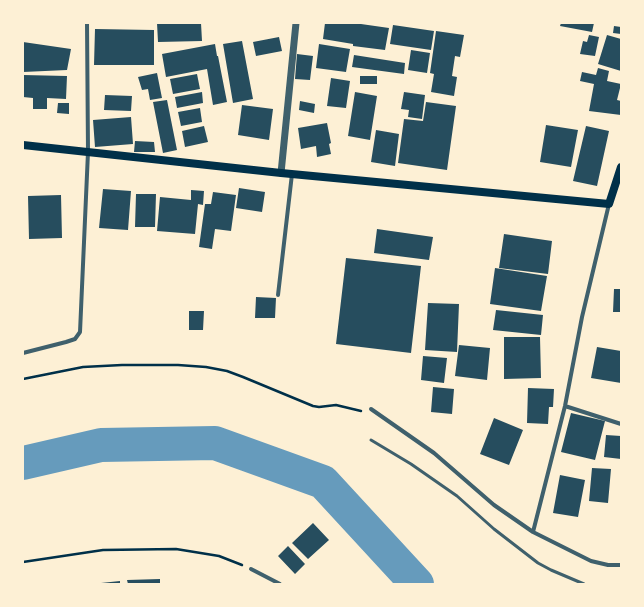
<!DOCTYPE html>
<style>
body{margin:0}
#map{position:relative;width:644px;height:607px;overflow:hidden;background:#fdf0d5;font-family:Mulish,sans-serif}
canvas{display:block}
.frame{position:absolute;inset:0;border:24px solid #fdf0d5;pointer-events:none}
</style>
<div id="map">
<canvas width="644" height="607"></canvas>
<div class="frame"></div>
</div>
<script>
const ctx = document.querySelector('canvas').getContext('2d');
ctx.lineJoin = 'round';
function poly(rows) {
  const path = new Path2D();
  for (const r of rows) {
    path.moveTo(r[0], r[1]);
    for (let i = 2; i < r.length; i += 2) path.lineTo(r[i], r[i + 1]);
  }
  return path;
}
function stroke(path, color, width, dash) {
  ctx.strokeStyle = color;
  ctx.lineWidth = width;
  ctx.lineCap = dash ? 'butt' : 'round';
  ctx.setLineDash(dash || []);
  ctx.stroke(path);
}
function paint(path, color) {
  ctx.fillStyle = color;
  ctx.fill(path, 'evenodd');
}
stroke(poly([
 [23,463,101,445,215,443,323,482,417,584]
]), '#669bbc', 34);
paint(poly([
 [157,23,201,23,202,41,158,42],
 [325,23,354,23,389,28,385,50,353,46,353,44,323,39],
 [561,23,594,23,592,32,560,26],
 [393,25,434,31,431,50,390,44],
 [614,26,621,27,621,34,613,33],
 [95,29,154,30,154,65,94,65],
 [436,31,464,35,460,57,455,56,452,76,457,77,454,96,431,92,434,74,430,73],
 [589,35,599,37,595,56,580,54,583,41,587,42],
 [607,35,621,39,621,71,598,64],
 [279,37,282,51,256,56,253,42],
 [242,41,253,99,233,103,223,44],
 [23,42,71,49,67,70,23,72],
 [215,44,217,56,218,56,227,102,213,105,207,69,166,77,162,54],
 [319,44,350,49,346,72,316,68],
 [411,50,430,53,427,73,408,70],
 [297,54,313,56,310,80,295,79],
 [354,55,405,63,404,74,352,67],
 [598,68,609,71,607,81,621,84,617,100,621,101,621,115,589,111,594,84,580,81,582,72,596,75],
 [157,73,162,98,150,100,148,89,142,90,138,77],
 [197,74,200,89,173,94,170,79],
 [23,75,67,76,66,99,47,98,47,109,33,109,33,98,23,97],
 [360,76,377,76,377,84,360,84],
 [331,78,350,81,346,108,327,106],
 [202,92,203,103,177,108,175,97],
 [355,92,377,96,370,140,348,136],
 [404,92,425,95,422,119,408,117,409,110,401,109],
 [105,95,132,96,131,111,104,110],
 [167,100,177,150,163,153,153,102],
 [300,101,315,104,314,113,299,110],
 [426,102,456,106,447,170,398,163,404,119,423,121],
 [58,103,69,103,69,114,57,113],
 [242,105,273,109,269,140,238,135],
 [200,108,202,122,181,126,178,112],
 [131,117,133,144,95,147,93,120],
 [327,123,331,143,329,144,331,154,317,157,316,146,301,149,298,128],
 [546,125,578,130,571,167,540,162],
 [204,126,208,142,185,147,182,131],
 [586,126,609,131,597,186,573,181],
 [376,130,399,134,395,166,371,162],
 [135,141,154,142,155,152,134,152],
 [239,188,265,192,262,212,236,208],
 [103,189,131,191,128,230,99,228],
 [191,190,204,191,203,205,198,204,195,234,157,231,160,197,191,200],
 [213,192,236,195,231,231,215,229,212,249,199,247,205,204,211,204],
 [136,194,156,194,155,227,135,227],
 [61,195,62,238,29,239,28,196],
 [377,229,433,237,429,260,374,253],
 [504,234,552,241,548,274,499,268],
 [346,258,421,266,411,353,336,344],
 [495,268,547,276,541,311,490,304],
 [614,289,621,289,621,312,613,312],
 [256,297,276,298,275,318,255,318],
 [428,303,459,304,457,352,425,350],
 [496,310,543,315,541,335,493,330],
 [189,311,204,311,203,330,189,330],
 [504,337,540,337,541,378,504,379],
 [459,345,490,348,487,380,455,376],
 [597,347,621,351,621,383,591,378],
 [423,356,447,358,444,383,421,380],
 [433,387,454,389,452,414,431,412],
 [528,388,554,389,553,407,549,407,548,424,527,423],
 [571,413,605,421,595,460,561,452],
 [494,418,523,430,509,465,480,454],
 [606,435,621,436,621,459,604,457],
 [592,468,611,469,608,503,589,501],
 [560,475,585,480,578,517,553,513],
 [313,523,329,540,308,559,292,543],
 [288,546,305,564,295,574,278,556],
 [160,579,160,584,128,584,127,580],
 [120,581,120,584,101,584,101,583]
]), '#264d5e');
stroke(poly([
 [23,379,83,367,122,365,178,365,206,367,227,371,243,377,313,406,319,407,336,405,361,411],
 [23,562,103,550,176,549,219,556,242,565]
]), '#003049', 2.5);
stroke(poly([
 [371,440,411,464,457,496,494,529,538,563,551,570,584,584]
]), '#3f606c', 3);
stroke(poly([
 [278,295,292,174],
 [23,353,66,342,75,339,80,332,88,152,87,23],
 [565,406,621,424],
 [371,409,434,453,494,505,533,532,591,561,608,565,621,565],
 [533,532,565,406,582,317,609,204],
 [251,569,280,584]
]), '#3f606c', 4);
stroke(poly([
 [281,173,296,23]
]), '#3f606c', 7);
stroke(poly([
 [23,145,281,173,609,204,621,167]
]), '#003049', 8);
</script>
